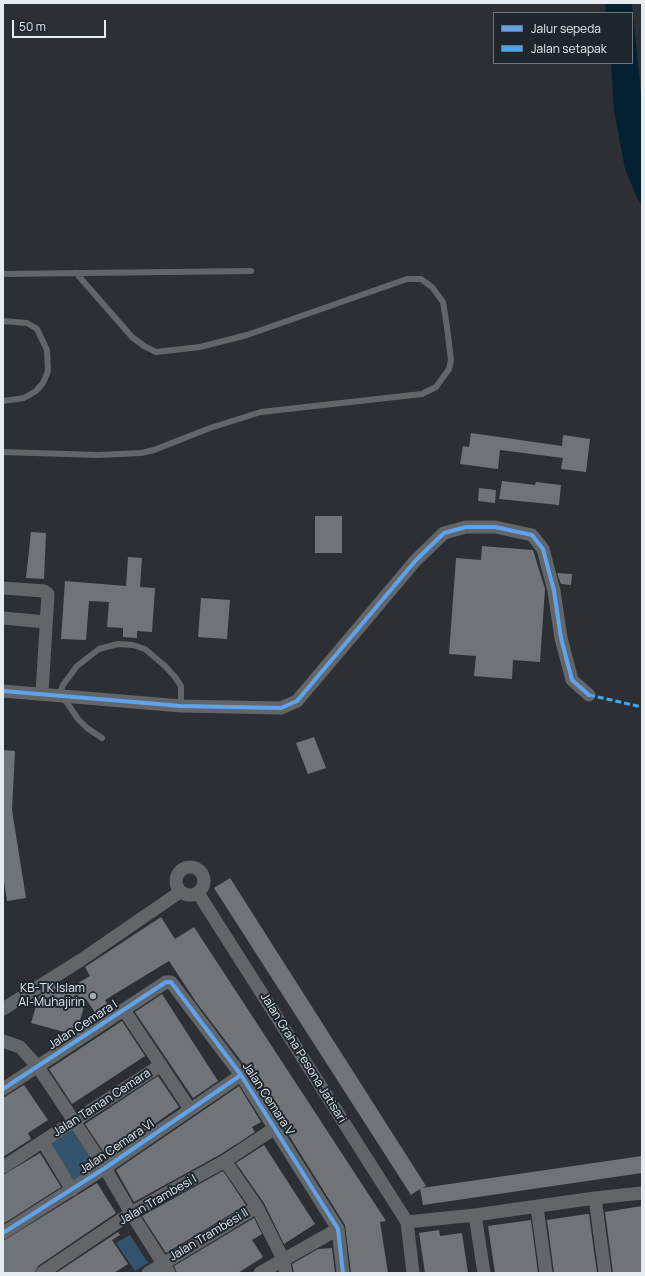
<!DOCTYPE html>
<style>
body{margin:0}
#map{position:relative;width:645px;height:1276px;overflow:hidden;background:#2c3034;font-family:Manrope,sans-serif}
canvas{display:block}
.frame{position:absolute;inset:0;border:4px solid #e5ebef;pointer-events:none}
.legend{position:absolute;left:493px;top:12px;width:140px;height:52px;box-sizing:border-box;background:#1e272d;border:1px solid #6e757b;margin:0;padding:5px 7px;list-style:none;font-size:12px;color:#e5ebef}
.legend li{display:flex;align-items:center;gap:8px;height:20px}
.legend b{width:20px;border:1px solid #6e757b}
.scale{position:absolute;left:12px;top:20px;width:94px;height:18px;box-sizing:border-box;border:2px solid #e5ebef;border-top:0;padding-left:5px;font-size:12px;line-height:14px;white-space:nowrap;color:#e5ebef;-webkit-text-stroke:3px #1e272d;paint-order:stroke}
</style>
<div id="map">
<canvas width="645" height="1276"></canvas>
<div class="frame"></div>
<ul class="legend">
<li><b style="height:5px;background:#60a3ed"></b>Jalur sepeda</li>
<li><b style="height:5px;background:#3fa9f5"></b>Jalan setapak</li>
</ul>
<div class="scale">50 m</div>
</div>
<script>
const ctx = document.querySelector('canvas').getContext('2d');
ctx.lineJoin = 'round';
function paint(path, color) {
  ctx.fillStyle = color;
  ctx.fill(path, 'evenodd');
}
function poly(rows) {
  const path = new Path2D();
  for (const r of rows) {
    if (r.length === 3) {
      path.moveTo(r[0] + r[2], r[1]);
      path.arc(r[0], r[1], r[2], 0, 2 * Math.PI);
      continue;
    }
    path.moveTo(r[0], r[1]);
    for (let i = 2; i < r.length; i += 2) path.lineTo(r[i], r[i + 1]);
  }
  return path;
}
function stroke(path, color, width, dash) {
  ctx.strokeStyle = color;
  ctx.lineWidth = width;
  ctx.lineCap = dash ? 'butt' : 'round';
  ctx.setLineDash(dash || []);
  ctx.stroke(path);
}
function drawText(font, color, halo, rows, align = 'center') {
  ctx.font = font + ' Manrope,sans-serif';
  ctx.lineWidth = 4;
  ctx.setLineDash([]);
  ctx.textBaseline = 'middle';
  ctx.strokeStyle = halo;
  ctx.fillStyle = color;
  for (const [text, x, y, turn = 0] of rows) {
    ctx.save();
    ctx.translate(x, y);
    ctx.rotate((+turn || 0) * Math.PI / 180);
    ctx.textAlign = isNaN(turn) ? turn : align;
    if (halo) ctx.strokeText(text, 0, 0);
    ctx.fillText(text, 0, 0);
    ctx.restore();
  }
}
paint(poly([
 [71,1129,99,1170,77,1185,50,1143],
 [130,1235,148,1263,135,1271,116,1243]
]), '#33546c');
paint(poly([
 [605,3,632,4,642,104,642,205,638,200,625,169,614,110,611,63,632,63,632,13,606,13]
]), '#042134');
paint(poly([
 [471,433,562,446,563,435,590,439,586,472,561,469,563,458,500,450,498,469,460,464,463,446,469,447],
 [502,481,535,485,536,482,561,485,559,505,499,499],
 [479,488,496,490,495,503,478,501],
 [315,516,342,516,342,553,315,553],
 [31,532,46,533,44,579,26,578],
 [482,546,533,550,545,589,540,662,513,660,512,679,474,676,476,656,449,654,456,558,481,560],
 [128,557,142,558,140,587,155,588,152,632,137,631,137,638,123,637,123,628,107,627,109,602,89,601,86,640,61,639,65,581,126,586],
 [557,573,572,574,571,585,561,584],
 [201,598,230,600,227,639,198,637],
 [314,737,326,768,308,774,296,743],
 [3,750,15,751,12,810,26,898,7,901,3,875],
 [230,878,426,1186,422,1188,642,1156,642,1173,423,1205,420,1189,411,1195,214,888],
 [161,917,175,939,194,927,386,1221,380,1222,388,1273,351,1273,345,1225,248,1070,196,1002,169,961,105,1000,111,1009,98,1017,86,999,77,1031,72,1034,31,1023,39,996,55,985,68,989,90,976,85,967],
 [162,994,218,1081,193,1098,135,1012],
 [122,1021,145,1056,72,1104,49,1069],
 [158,1076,179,1107,107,1157,85,1124],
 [24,1085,48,1120,28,1133,31,1139,3,1157,3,1098],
 [239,1086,261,1122,252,1127,255,1132,221,1154,134,1202,116,1170],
 [264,1145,315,1224,284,1244,264,1203,236,1163],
 [40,1153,61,1187,3,1224,3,1175],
 [223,1171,246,1205,166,1253,142,1216],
 [97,1183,116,1213,38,1266,34,1273,3,1273,3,1241],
 [642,1206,642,1273,613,1273,605,1212],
 [587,1214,589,1214,597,1273,554,1273,547,1220],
 [254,1218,262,1234,252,1240,263,1257,238,1273,177,1273,174,1266],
 [531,1220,538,1273,495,1273,488,1226],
 [439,1230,440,1236,462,1233,468,1273,425,1273,419,1233],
 [118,1232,120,1235,112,1240,128,1264,114,1273,56,1273],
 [332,1248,335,1273,294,1273,292,1264,318,1249]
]), '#707478');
stroke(poly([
 [3,274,251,271],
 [3,321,27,323,37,329,47,350,48,371,43,383,36,391,24,398,3,401],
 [3,452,98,455,141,453,154,450,210,428,261,412,422,394,436,387,449,369,451,360,447,327,443,302,432,287,421,279,407,279,247,335,200,347,156,352,144,346,132,337,76,273],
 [59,695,63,685,77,666,99,649,118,644,133,645,145,649,165,666,175,677,181,686,181,706],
 [63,697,78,719,87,728,102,738]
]), '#626668', 6);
stroke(poly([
 [3,588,44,591,48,594,42,693],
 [3,618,46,622],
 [3,691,181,706,281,708,297,701,416,560,444,533,466,527,495,527,532,535,543,549,554,591,561,638,572,680,589,695],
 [190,881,14],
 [198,893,407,1222,413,1273],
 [3,1009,81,960,180,892],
 [124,1010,190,1109],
 [3,1041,20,1047,38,1067,105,1168,131,1213,169,1273],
 [3,1089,166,982,171,982,241,1075,338,1229,343,1273],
 [43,1142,72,1190],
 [225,1161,257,1207,283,1259,286,1273],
 [3,1167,161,1065],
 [595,1198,605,1273],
 [537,1207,546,1273],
 [475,1215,484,1273],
 [407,1222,475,1215,595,1198,642,1193],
 [3,1233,105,1168,241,1075],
 [42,1273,131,1213,225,1161,275,1128],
 [148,1273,257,1207],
 [260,1273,338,1229]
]), '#626668', 13);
stroke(poly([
 [589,695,642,707]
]), '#3fa9f5', 3, [6, 3]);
stroke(poly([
 [3,691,181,706,281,708,297,701,416,560,444,533,466,527,495,527,532,535,543,549,554,591,561,638,572,680,589,695],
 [3,1089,166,982,171,982,241,1075,338,1229,343,1273],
 [3,1233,105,1168,241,1075]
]), '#60a3ed', 4);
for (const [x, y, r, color] of [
 [93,996,4,"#a4aaae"]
]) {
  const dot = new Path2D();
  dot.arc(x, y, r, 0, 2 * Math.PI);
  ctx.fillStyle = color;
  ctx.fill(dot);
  stroke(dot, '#1e272d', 1.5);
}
drawText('12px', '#e5ebef', '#1e272d', [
 ["KB-TK Islam",85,989],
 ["Al-Muhajirin",85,1003]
], 'right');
drawText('12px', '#e5ebef', '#1e272d', [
 ["Jalan Cemara I",83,1025,-33],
 ["Jalan Graha Pesona Jatisari",303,1058,58],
 ["Jalan Cemara V",268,1099,57],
 ["Jalan Taman Cemara",102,1103,-33],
 ["Jalan Cemara VI",117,1147,-34],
 ["Jalan Trambesi I",158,1200,-30],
 ["Jalan Trambesi II",209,1235,-31]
]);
</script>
